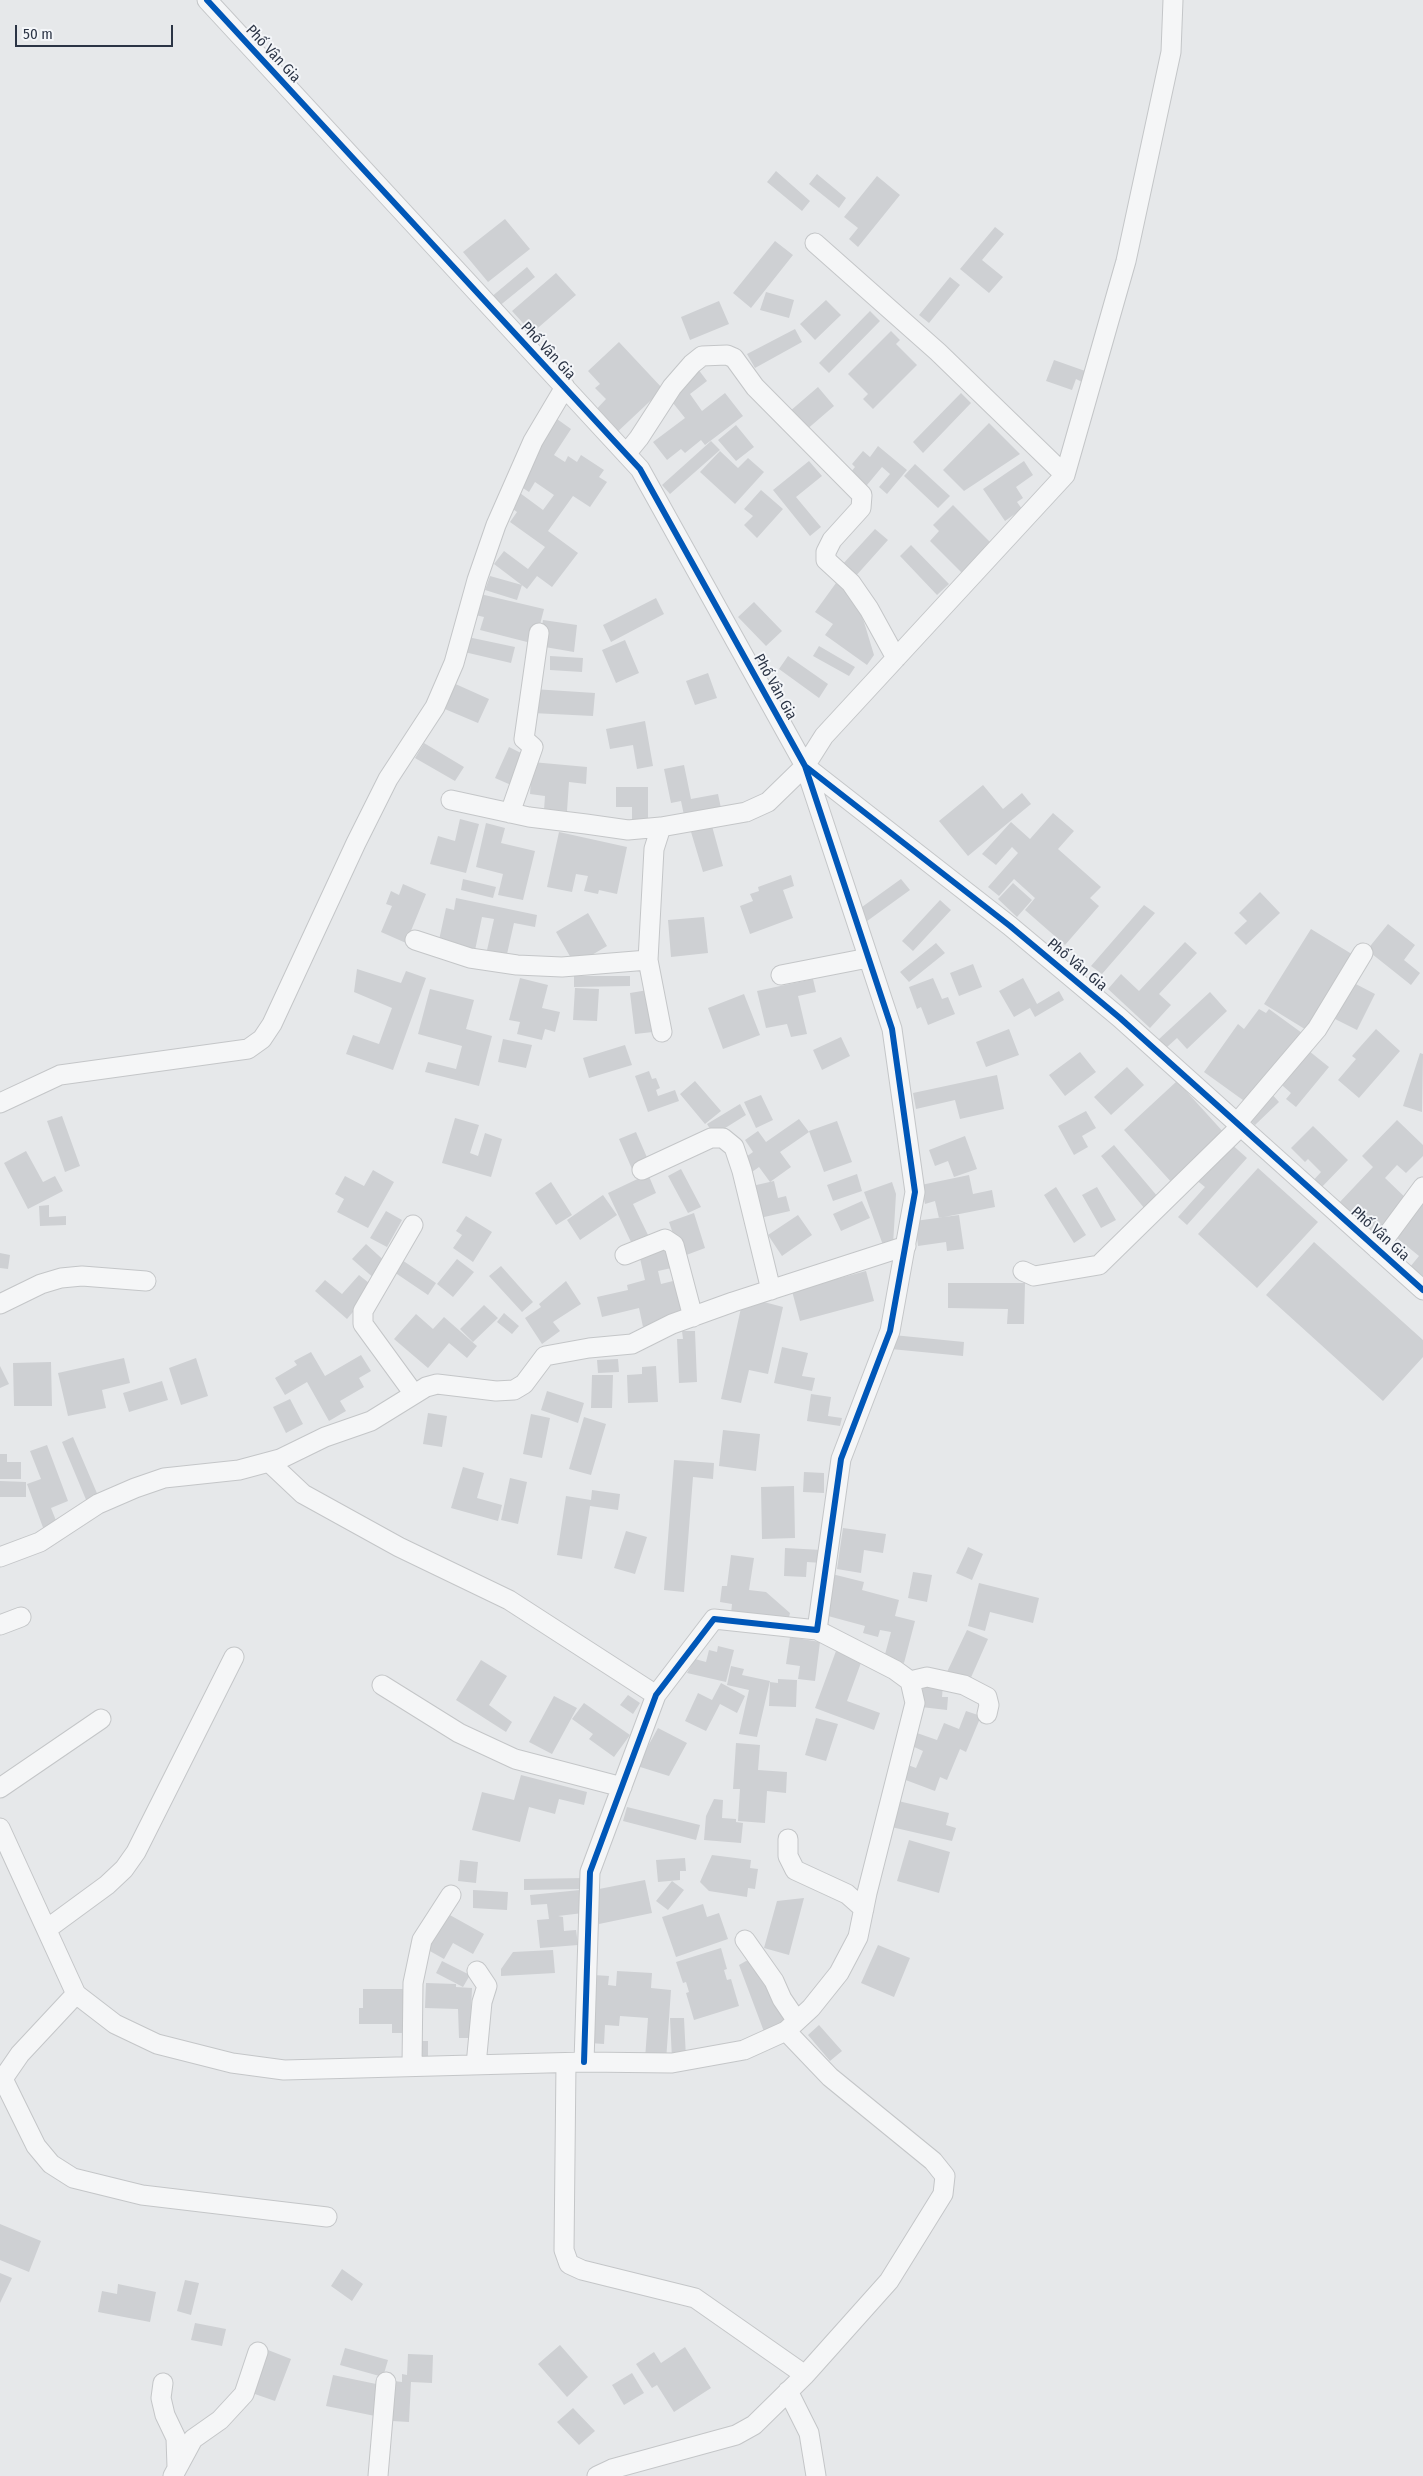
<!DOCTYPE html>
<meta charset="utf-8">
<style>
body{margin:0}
#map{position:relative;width:1423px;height:2476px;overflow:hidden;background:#e6e8ea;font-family:"Fira Sans Condensed",sans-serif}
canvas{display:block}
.scale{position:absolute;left:15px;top:25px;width:158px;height:22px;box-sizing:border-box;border:2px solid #2b3445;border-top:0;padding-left:6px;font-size:15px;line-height:18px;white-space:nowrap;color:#2b3445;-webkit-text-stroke:4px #f4f6f9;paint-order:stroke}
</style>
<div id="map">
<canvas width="1423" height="2476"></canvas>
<div class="scale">50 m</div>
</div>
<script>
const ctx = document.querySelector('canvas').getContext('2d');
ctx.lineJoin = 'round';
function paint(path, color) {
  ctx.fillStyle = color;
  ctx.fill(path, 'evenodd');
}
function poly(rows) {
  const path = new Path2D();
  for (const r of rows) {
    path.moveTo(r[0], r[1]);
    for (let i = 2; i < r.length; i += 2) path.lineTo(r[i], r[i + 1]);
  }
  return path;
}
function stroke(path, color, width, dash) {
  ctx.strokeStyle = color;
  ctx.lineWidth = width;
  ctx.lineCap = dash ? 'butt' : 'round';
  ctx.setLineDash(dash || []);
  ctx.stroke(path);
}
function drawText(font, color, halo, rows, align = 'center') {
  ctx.font = font + ' "Fira Sans Condensed",sans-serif';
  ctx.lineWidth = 4;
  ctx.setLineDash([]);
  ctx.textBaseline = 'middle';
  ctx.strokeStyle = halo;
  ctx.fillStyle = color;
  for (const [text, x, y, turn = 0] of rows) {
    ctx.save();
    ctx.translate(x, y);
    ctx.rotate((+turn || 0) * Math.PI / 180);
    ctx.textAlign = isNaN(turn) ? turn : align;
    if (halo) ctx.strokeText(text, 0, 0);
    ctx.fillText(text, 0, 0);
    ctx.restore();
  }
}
paint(poly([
 [776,171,810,201,802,211,767,182],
 [817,174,846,198,839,208,809,184],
 [877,176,900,195,858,247,849,239,858,228,844,217],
 [505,219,530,249,488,282,463,252],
 [995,227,1004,234,982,260,1003,277,989,293,960,269],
 [775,241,793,255,751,308,733,293],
 [527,267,535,277,498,307,490,298],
 [556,273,576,295,532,333,512,311],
 [950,277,960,285,929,323,919,315],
 [766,292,794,300,789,318,760,310],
 [826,300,841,315,815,340,800,324],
 [719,301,729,324,690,340,681,317],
 [870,311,880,321,829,373,819,363],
 [795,329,802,342,755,368,747,354],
 [891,331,900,340,896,344,917,365,873,409,863,399,868,394,848,374],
 [619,342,663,389,613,436,592,414,606,399,595,388,600,384,588,371],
 [1054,360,1088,372,1084,383,1076,379,1072,390,1046,381],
 [698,369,707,381,690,394,702,411,725,393,743,416,705,445,701,440,685,453,681,449,667,460,653,442,685,418,669,398],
 [818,387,834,406,805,431,789,412],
 [961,393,971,403,923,453,913,442],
 [557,419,571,429,554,455,565,462,568,456,577,462,581,455,604,470,599,477,607,482,590,507,573,496,548,531,578,553,552,587,537,576,527,589,494,564,504,551,528,569,545,547,510,522,517,512,510,507,520,493,543,510,554,495,535,482,529,492,520,486,537,448],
 [989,423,1020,454,964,491,943,470],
 [736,425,754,447,736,461,718,440],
 [711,441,720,450,670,494,662,485],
 [878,446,907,470,887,494,879,487,890,474,882,467,862,491,846,478,855,467,852,464,863,451,870,457],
 [720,451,738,468,748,458,764,472,735,504,700,472],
 [809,461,822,476,796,497,821,527,810,536,773,490],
 [1024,461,1033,475,1016,487,1023,498,1017,502,1022,509,1005,521,983,489],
 [915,464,950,496,938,508,904,476],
 [761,490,783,509,757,538,744,525,753,516,744,509],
 [953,505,994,546,964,575,930,541,939,531,933,525],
 [875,529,888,540,854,578,841,566],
 [911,545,949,584,937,595,900,556],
 [490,576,522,585,517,600,485,590],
 [836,583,853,596,864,622,874,655,867,665,825,635,833,624,815,612],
 [476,593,544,609,535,644,480,630,484,617,471,614],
 [656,598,664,614,611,642,603,625],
 [754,602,782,631,766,646,738,617],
 [543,620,577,625,574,652,539,646],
 [463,636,515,647,511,663,460,651],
 [625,640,639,673,616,683,602,650],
 [819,646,855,667,849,676,813,656],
 [550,656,583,658,582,672,550,670],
 [788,656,828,684,819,698,779,669],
 [708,673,717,698,695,705,686,681],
 [451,682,489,699,478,723,440,707],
 [533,689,595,693,593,716,532,713],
 [645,721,653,766,637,769,633,745,610,749,606,729],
 [424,743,464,767,455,781,415,758],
 [509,747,525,755,511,785,495,778],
 [532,762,587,767,586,784,569,782,567,811,544,810,545,796,530,794],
 [684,765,691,799,718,794,722,813,685,820,681,801,671,803,664,769],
 [983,785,1003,809,1022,793,1031,804,968,856,939,821],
 [616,787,648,787,648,823,632,823,632,807,616,807],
 [1053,813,1074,831,1058,849,1101,887,1090,898,1099,906,1065,945,1025,910,1035,898,1014,879,999,896,988,887,1018,853,1012,847,996,865,982,854,1011,822,1030,839],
 [460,819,479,824,466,873,430,864,438,836,455,841],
 [486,823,505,828,501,843,535,851,523,900,498,895,503,874,476,867],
 [712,826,723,866,703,872,691,832],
 [559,832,627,847,617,894,599,890,598,894,584,891,588,876,576,874,572,892,547,887],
 [791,875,794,886,783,890,793,918,750,934,740,906,753,901,750,894,759,891,758,887],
 [463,879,496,887,493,898,461,890],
 [901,879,910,890,863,924,855,912],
 [1013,883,1032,900,1017,917,998,899],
 [403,884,426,894,406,943,381,932,392,906,386,904,391,891,399,895],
 [1260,892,1280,913,1246,945,1234,933,1247,921,1239,913],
 [456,898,537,915,535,927,514,923,505,963,485,959,494,919,482,917,474,955,459,951,460,944,439,940,446,908,454,910],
 [940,900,951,910,913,951,902,941],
 [1144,905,1155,913,1102,974,1091,966],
 [588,913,607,946,575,965,556,932],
 [704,917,708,953,671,957,668,920],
 [1388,924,1415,945,1404,960,1420,973,1411,985,1367,950],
 [1311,929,1355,956,1308,1031,1264,1004],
 [1185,942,1197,953,1159,994,1171,1005,1150,1028,1108,989,1121,974,1139,991],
 [936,943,945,953,909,982,900,972],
 [973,964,982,987,959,996,950,973],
 [357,969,401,983,406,971,426,978,393,1070,346,1054,353,1035,379,1044,392,1008,354,992],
 [574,976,630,976,630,986,574,987],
 [520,978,548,985,542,1008,560,1012,555,1032,545,1029,542,1040,517,1034,520,1022,509,1020],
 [933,978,942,999,948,997,955,1014,928,1025,921,1007,917,1009,909,987],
 [1023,978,1037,1004,1059,991,1064,1000,1035,1017,1030,1008,1014,1017,999,991],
 [813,979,816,992,798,996,807,1034,791,1037,787,1024,766,1028,757,991],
 [1350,981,1375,994,1357,1030,1331,1017],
 [575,988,599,989,597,1021,573,1020],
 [430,989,474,1000,466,1029,492,1036,479,1086,425,1072,428,1062,456,1069,462,1046,418,1034],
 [648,990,653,1032,635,1034,630,993],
 [1210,992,1227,1011,1187,1049,1177,1038,1166,1048,1158,1040],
 [744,994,760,1035,723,1049,708,1008],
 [1259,1009,1266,1013,1269,1009,1302,1033,1247,1103,1204,1072,1238,1024,1244,1029],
 [1009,1029,1019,1055,986,1067,976,1042],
 [1376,1029,1400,1051,1359,1098,1338,1080,1356,1059,1352,1056],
 [841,1037,850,1056,822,1070,813,1050],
 [503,1039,532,1045,526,1068,498,1062],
 [625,1045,632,1065,589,1078,583,1058],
 [1304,1047,1329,1067,1296,1107,1286,1099,1291,1093,1276,1080],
 [1080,1052,1096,1072,1065,1096,1049,1075],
 [1420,1053,1423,1054,1422,1112,1403,1106],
 [1127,1067,1144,1085,1111,1115,1094,1097],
 [649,1071,652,1079,656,1078,660,1088,656,1090,658,1096,675,1090,679,1101,648,1112,635,1076],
 [997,1075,1004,1109,960,1119,955,1100,916,1109,913,1093],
 [695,1081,721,1111,705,1124,680,1094],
 [1177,1081,1226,1135,1173,1184,1124,1130],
 [1270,1092,1279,1102,1255,1125,1245,1116],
 [761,1095,773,1120,756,1128,744,1102],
 [740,1104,746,1115,714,1135,707,1124],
 [1086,1111,1096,1128,1082,1136,1088,1147,1074,1155,1058,1126],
 [62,1116,80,1166,65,1172,47,1121],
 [455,1118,479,1125,470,1153,478,1156,485,1133,502,1139,491,1177,442,1163],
 [799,1119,809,1132,780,1152,791,1167,770,1182,759,1167,752,1172,743,1159,753,1152,745,1140,758,1131,766,1142],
 [1397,1120,1423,1145,1423,1156,1406,1173,1397,1165,1385,1178,1410,1202,1373,1240,1337,1205,1373,1167,1362,1156],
 [837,1121,852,1162,824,1172,809,1131],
 [1313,1126,1348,1160,1318,1191,1310,1184,1321,1172,1308,1159,1305,1162,1291,1148],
 [636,1132,649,1162,632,1169,619,1139],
 [965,1136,977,1169,954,1177,948,1161,935,1166,929,1150],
 [1229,1142,1247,1158,1187,1225,1178,1217,1205,1187,1195,1179],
 [1114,1145,1158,1197,1145,1209,1101,1156],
 [26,1151,43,1182,55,1176,63,1191,28,1209,4,1163],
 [1258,1168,1318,1222,1257,1288,1198,1234],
 [681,1169,701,1207,688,1213,668,1176],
 [373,1170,394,1182,368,1228,337,1212,344,1199,335,1194,345,1176,364,1186],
 [648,1174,656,1193,633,1204,648,1235,631,1242,608,1193],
 [857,1174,862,1191,833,1201,827,1185],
 [969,1175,973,1194,992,1190,995,1207,939,1218,935,1201,925,1204,921,1185],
 [774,1181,778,1198,786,1196,790,1211,760,1218,752,1186],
 [551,1182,572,1215,556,1225,535,1193],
 [892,1182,896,1194,893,1245,884,1248,864,1192],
 [1056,1187,1086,1235,1074,1243,1044,1195],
 [1097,1187,1116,1220,1101,1228,1082,1195],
 [603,1195,617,1215,580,1240,567,1220],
 [1423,1195,1423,1277,1410,1267,1419,1256,1392,1234],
 [862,1201,870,1218,841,1231,833,1214],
 [49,1205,49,1217,66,1216,66,1225,40,1226,39,1206],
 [386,1211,402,1220,387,1247,370,1238],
 [694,1213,705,1248,681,1257,669,1222],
 [798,1215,812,1235,782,1256,768,1235],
 [959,1215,964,1249,947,1251,946,1242,918,1246,915,1221],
 [466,1216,492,1232,473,1262,453,1248,462,1235,456,1231],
 [1314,1242,1423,1340,1423,1357,1383,1401,1266,1295],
 [366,1244,389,1265,376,1280,352,1259],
 [671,1247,676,1267,658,1271,661,1284,677,1280,686,1317,643,1327,639,1308,602,1317,597,1297,628,1290,627,1285,645,1280,639,1254],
 [0,1253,10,1255,8,1269,0,1268],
 [457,1259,474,1272,453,1297,437,1284],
 [402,1260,436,1283,428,1295,394,1272],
 [501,1266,533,1302,522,1312,489,1276],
 [866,1271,874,1301,800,1321,792,1291],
 [359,1275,374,1287,347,1319,315,1291,325,1280,342,1294],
 [566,1281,581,1304,553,1322,560,1331,542,1344,525,1318,541,1307,539,1304],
 [948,1283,1025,1283,1024,1324,1007,1324,1008,1309,948,1308],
 [764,1302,783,1307,768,1374,749,1370,741,1403,721,1399,741,1308],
 [484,1305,498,1318,473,1342,460,1329],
 [504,1313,519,1326,512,1334,497,1322],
 [416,1314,433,1329,444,1317,477,1346,467,1358,449,1343,428,1368,394,1339],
 [682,1331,695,1331,697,1382,679,1383,677,1339,683,1339],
 [893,1335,964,1342,963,1356,891,1349],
 [782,1347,808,1353,802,1376,815,1378,812,1391,774,1383],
 [311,1352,325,1376,361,1355,371,1371,359,1378,364,1387,340,1401,346,1411,329,1421,307,1382,285,1395,275,1378,297,1365,294,1361],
 [124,1358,130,1383,102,1390,106,1408,68,1416,58,1373],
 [196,1358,208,1396,181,1405,169,1368],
 [618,1359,619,1372,598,1373,597,1360],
 [51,1362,52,1406,14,1406,13,1363],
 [0,1366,9,1384,0,1388],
 [656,1366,658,1402,628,1403,627,1375,642,1374,642,1367],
 [592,1375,613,1375,612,1408,591,1408],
 [162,1381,168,1400,129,1412,123,1393],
 [547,1391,584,1403,578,1423,541,1410],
 [811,1394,831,1397,828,1416,842,1418,840,1426,807,1421],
 [290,1399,303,1424,286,1433,273,1407],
 [428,1413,447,1416,442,1447,423,1444],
 [531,1414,550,1418,542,1458,523,1454],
 [584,1417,606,1424,591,1475,569,1469],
 [723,1430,760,1434,756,1471,719,1466],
 [73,1437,99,1498,87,1502,62,1442],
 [47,1445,68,1501,51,1508,59,1528,45,1533,27,1484,41,1479,30,1451],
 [0,1454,7,1454,7,1462,21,1462,21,1479,0,1479],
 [674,1460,714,1463,713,1479,693,1477,684,1592,664,1590],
 [463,1467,484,1473,477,1498,502,1505,498,1521,451,1508],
 [804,1472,824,1473,824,1493,803,1492],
 [510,1478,527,1482,518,1524,501,1520],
 [0,1481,26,1482,26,1497,0,1497],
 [794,1486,795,1538,762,1539,761,1487],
 [592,1490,620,1494,618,1510,590,1506,582,1559,557,1555,566,1496,591,1500],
 [843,1528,886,1534,883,1553,864,1550,861,1573,837,1569],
 [626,1531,647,1537,635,1574,614,1568],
 [968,1547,983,1554,972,1580,956,1573],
 [785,1548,822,1550,822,1563,807,1562,806,1577,784,1576],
 [731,1555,754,1558,749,1590,766,1592,790,1613,788,1621,731,1614,732,1604,720,1602,722,1586,727,1586],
 [913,1572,932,1575,927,1602,908,1598],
 [832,1574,864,1582,862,1590,899,1600,895,1616,915,1621,904,1663,884,1658,891,1632,880,1630,878,1637,863,1633,865,1626,828,1616],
 [979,1583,1039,1598,1033,1623,990,1612,985,1631,968,1626],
 [967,1630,988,1639,969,1682,947,1672],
 [790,1637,820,1642,815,1681,798,1679,800,1666,786,1664],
 [718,1646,734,1650,726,1682,687,1673,695,1659,706,1662,709,1650,717,1652],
 [836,1651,862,1660,847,1701,880,1713,874,1730,815,1708],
 [481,1660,507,1676,489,1705,512,1722,506,1732,456,1700],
 [731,1666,744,1669,742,1675,770,1681,757,1737,739,1734,749,1690,727,1685],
 [778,1679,797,1680,796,1707,769,1706,770,1682,778,1683],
 [721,1683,745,1696,737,1713,720,1704,706,1731,685,1721,698,1693,712,1700],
 [923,1683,943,1685,942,1697,948,1697,947,1710,921,1707],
 [628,1695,640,1703,633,1714,620,1705],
 [554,1696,577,1708,552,1754,529,1742],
 [584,1703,630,1735,614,1757,589,1739,593,1734,572,1719],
 [966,1711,981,1716,966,1752,960,1749,947,1780,940,1777,935,1791,903,1779,908,1765,916,1768,923,1751,912,1746,917,1733,937,1740,944,1723,959,1729],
 [816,1718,838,1724,826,1761,805,1755],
 [658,1728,687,1743,669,1776,637,1766],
 [736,1743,760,1745,758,1770,787,1772,786,1793,767,1791,765,1823,738,1821,740,1789,733,1789],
 [521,1775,587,1792,584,1805,559,1799,555,1814,529,1807,520,1842,472,1830,482,1792,514,1800],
 [714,1799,723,1800,722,1818,736,1819,736,1822,743,1823,741,1843,704,1840,706,1816],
 [894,1800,949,1813,946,1825,956,1828,952,1841,887,1826],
 [627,1807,700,1825,696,1840,623,1821],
 [909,1840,950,1852,939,1893,897,1881],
 [712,1855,751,1860,750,1868,758,1869,755,1889,748,1888,747,1897,709,1891,700,1882],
 [685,1858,686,1871,680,1871,680,1880,658,1882,656,1860],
 [460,1860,478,1862,476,1883,458,1881],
 [585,1878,585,1889,524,1890,524,1879],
 [645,1880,652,1913,599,1924,599,1889],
 [672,1881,684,1890,668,1910,656,1901],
 [473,1890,508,1892,507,1910,473,1908],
 [580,1890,583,1913,558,1916,563,1917,564,1931,576,1930,578,1945,540,1948,537,1920,549,1919,547,1904,531,1905,530,1895],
 [804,1898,789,1955,764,1948,777,1901],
 [703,1904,707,1917,719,1913,728,1939,676,1957,662,1917],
 [448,1914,484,1934,473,1954,453,1943,444,1959,428,1950],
 [878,1945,910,1958,894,1997,861,1983],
 [721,1948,727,1969,724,1970,727,1980,731,1979,739,2006,694,2020,686,1993,689,1992,686,1982,683,1983,676,1962],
 [553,1950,555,1973,501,1976,501,1969,513,1952],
 [442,1961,470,1975,463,1987,436,1973],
 [746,1961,758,1963,791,2024,766,2037,739,1965],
 [617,1971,652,1973,651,1988,671,1990,666,2061,645,2059,648,2018,620,2016,619,2026,605,2025,604,2044,589,2043,594,1975,609,1976,608,1985,616,1986],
 [426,1983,456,1984,456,1987,472,1988,470,2038,459,2038,458,2009,425,2008],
 [363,1989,408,1989,408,2033,392,2033,392,2024,359,2024,359,2008,363,2008],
 [670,2018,684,2018,686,2058,672,2059],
 [819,2025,842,2051,830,2061,808,2035],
 [415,2041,428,2041,428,2064,416,2064],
 [0,2224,41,2241,29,2272,0,2260],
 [342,2269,363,2284,352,2301,331,2286],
 [0,2273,12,2278,0,2303],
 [185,2280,199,2283,191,2315,177,2311],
 [118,2284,156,2292,150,2322,98,2312,102,2291,117,2294],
 [195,2323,226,2329,222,2346,191,2340],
 [560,2345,588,2377,567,2397,538,2364],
 [685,2347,711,2388,674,2412,657,2385,652,2388,636,2364,654,2352,661,2363],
 [345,2348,388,2360,383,2377,340,2365],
 [268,2350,291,2359,275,2401,252,2393],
 [408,2354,433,2355,432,2383,411,2382,409,2422,392,2421,394,2381,402,2382,402,2374,407,2375],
 [632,2373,644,2393,624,2405,612,2385],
 [333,2375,381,2385,375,2416,326,2406],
 [573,2408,595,2431,579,2445,557,2422]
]), '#ced0d3');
const street = poly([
 [207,0,640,469,805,766,1010,926,1120,1018,1423,1290],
 [815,243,938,352,1065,475],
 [626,454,639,438,672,387,692,364,702,356,727,355,734,358,755,387,862,495,861,508,832,540,826,552,826,560,851,583,869,609,896,658],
 [451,800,529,817,586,824,628,830,661,827,746,812,768,802,805,766,824,736,1065,475,1126,261,1171,52,1173,0],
 [510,813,533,747,524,739,539,633],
 [661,827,654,849,648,960,662,1032],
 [415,940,470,958,517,965,562,967,648,960],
 [781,975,868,958],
 [0,1103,60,1075,248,1049,262,1039,272,1024,356,843,388,779,435,707,454,663,477,580,496,525,533,441,565,387],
 [1237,1123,1317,1029,1363,953],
 [642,1170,711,1138,723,1138,734,1147,742,1171,771,1290],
 [413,1225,363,1311,363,1324,414,1394],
 [1377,1249,1423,1187],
 [625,1255,665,1239,674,1245,693,1317],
 [1023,1271,1034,1276,1099,1265,1241,1126],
 [0,1304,41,1284,61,1278,82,1276,146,1281],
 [269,1462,303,1494,399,1547,509,1600,656,1695],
 [0,1557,40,1542,98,1504,135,1488,164,1478,239,1470,280,1459,325,1437,371,1421,426,1387,437,1384,496,1391,514,1390,524,1384,545,1356,589,1348,632,1344,672,1324,733,1302,906,1246],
 [0,1625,21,1617],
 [910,1681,927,1677,964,1685,987,1697,989,1705,987,1714],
 [382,1685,459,1733,515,1759,622,1787],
 [0,1788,101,1719],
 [0,1828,76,1994,115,2024,157,2044,232,2063,284,2070,584,2062,672,2063,744,2050,786,2031,811,2008,839,1973,858,1937,867,1893,915,1703,910,1681,895,1670,817,1630],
 [788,1839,788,1856,795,1870,847,1894,864,1909],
 [47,1929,107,1885,124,1869,136,1852,234,1657],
 [745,1940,774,1981,782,1999,797,2021],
 [584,2062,590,1872,656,1695,714,1619,817,1630,841,1459,890,1331,915,1192,892,1029,805,766],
 [566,2063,564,2250,569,2264,582,2270,695,2298,805,2375],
 [476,2065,482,2002,487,1986,477,1971],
 [412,2066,413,1983,422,1940,451,1895],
 [3,2079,36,2146,51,2164,73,2178,142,2195,327,2217],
 [0,2083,20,2054,76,1994],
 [163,2383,161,2398,165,2415,176,2438,177,2467],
 [788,2391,809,2433,816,2476],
 [173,2476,193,2439,220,2420,244,2394,258,2352],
 [378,2476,386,2382],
 [597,2476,612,2469,736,2435,754,2425,805,2375,889,2281,943,2194,945,2176,933,2161,830,2077,786,2031]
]);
stroke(street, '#c4c6c8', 21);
stroke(street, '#f5f6f7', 19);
stroke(poly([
 [207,0,640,469,805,766,1010,926,1120,1018,1423,1290],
 [584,2062,590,1872,656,1695,714,1619,817,1630,841,1459,890,1331,915,1192,892,1029,805,766]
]), '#0057b8', 6);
drawText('15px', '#2b3445', '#f4f6f9', [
 ["Phố Vân Gia",273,54,47],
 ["Phố Vân Gia",548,351,47],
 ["Phố Vân Gia",775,687,61],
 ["Phố Vân Gia",1077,965,40],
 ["Phố Vân Gia",1380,1234,42]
]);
</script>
